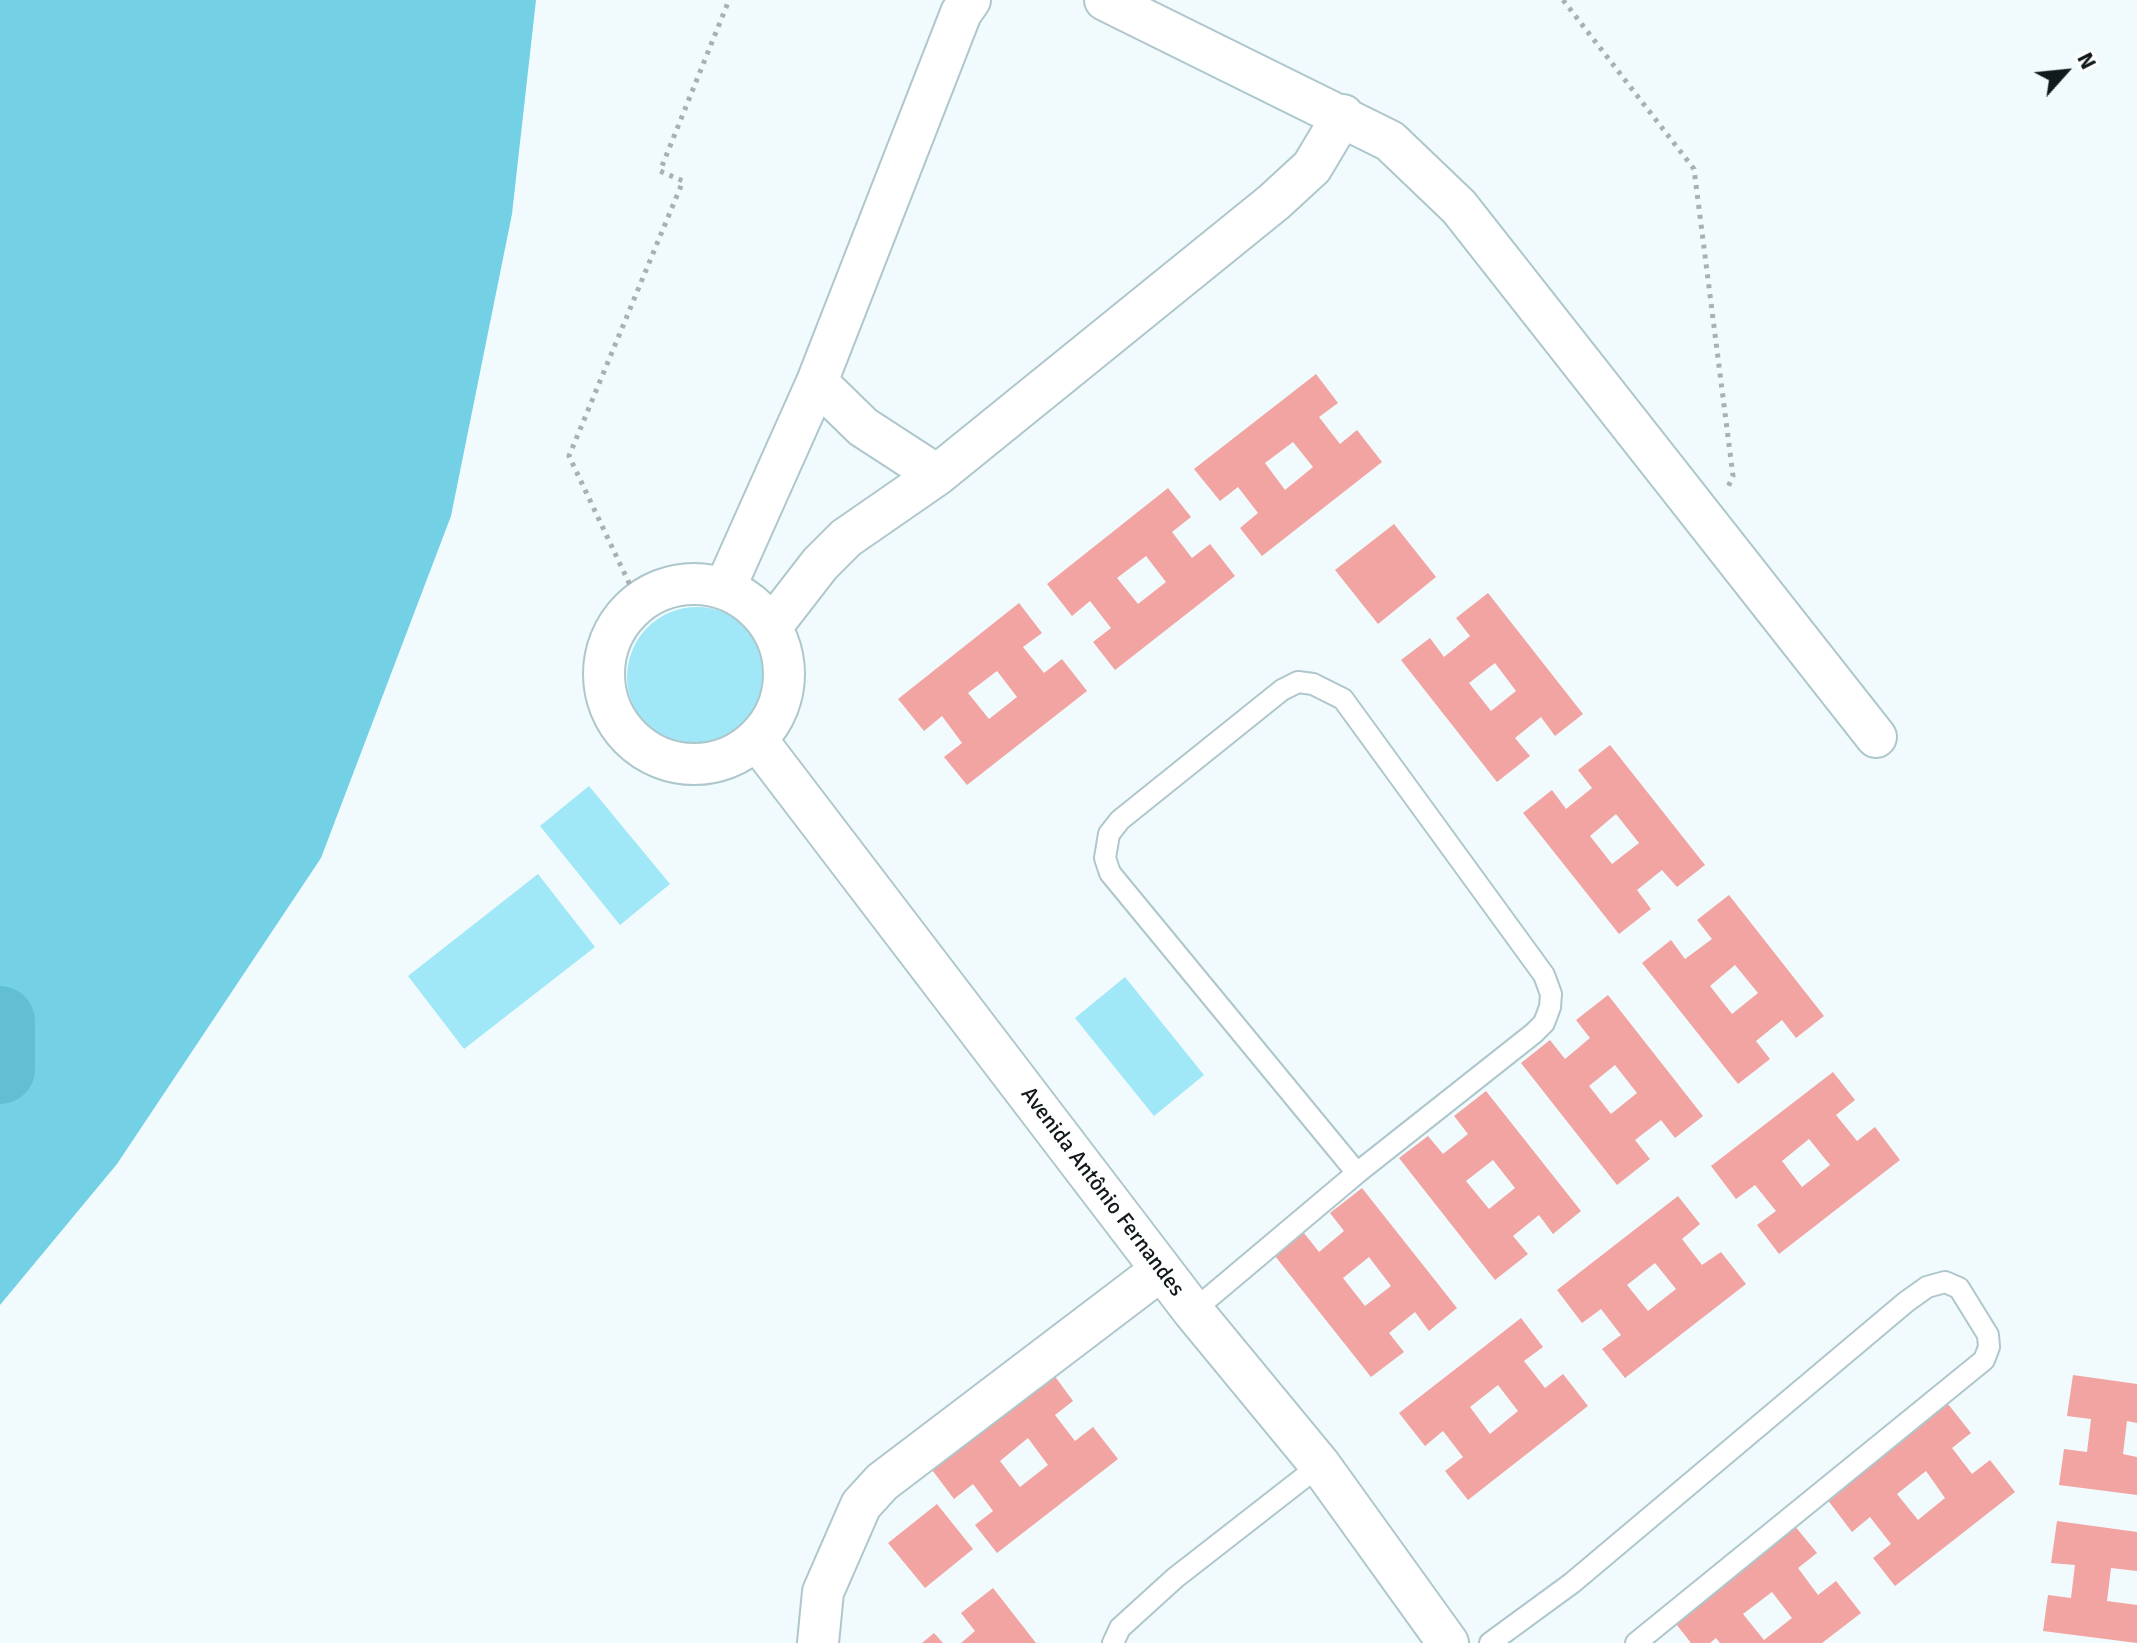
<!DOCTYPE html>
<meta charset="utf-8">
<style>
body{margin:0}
#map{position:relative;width:2137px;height:1643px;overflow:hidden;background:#f1fbfd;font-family:Signika,sans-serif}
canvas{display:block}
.north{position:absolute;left:2025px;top:32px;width:80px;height:80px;-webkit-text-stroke:6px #fff;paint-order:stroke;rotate:63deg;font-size:22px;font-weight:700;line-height:32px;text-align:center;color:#10191b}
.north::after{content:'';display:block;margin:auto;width:28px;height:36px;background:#10191b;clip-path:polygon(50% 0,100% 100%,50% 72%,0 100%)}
</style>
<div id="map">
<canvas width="2137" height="1643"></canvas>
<div class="north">N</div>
</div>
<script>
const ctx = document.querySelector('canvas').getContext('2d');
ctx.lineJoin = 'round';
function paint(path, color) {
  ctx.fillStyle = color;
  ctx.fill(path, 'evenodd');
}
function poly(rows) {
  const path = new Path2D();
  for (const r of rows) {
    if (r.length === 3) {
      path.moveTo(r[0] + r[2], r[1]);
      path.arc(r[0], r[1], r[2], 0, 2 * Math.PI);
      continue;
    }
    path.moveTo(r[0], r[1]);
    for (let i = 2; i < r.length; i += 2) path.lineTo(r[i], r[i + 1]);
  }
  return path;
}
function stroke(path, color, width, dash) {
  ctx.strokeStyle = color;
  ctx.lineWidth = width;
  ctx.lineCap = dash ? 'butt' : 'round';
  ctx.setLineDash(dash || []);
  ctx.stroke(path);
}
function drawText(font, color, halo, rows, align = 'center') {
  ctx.font = font + ' Signika,sans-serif';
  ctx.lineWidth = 6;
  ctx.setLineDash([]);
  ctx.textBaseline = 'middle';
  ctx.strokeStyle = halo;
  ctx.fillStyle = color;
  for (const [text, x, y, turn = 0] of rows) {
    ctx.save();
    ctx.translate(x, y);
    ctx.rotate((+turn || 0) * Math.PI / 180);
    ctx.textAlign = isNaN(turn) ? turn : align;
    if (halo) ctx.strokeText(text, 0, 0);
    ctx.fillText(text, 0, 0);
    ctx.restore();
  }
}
paint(poly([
 [697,677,70],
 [589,786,670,884,620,925,540,826],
 [538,874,595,947,464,1049,408,976],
 [1125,977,1204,1075,1154,1116,1075,1018]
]), '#a0e7f7');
paint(poly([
 [0,0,536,0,512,214,451,516,321,858,117,1164,0,1305]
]), '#74d1e5');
stroke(poly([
 [0,1021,0,1069]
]), '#62bfd3', 70);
paint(poly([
 [1316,374,1338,403,1319,417,1340,444,1357,430,1382,462,1262,556,1240,528,1258,513,1238,487,1220,501,1194,469],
 [1293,442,1313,467,1285,490,1265,463],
 [1168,488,1191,517,1172,532,1192,558,1210,544,1235,576,1115,670,1093,642,1111,628,1090,601,1072,616,1047,584],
 [1146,556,1166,582,1138,604,1117,578],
 [1394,524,1436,577,1378,624,1335,570],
 [1488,593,1583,714,1555,736,1541,717,1515,738,1530,756,1497,782,1401,660,1430,638,1444,657,1470,636,1456,618],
 [1495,663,1516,691,1491,711,1469,683],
 [1019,603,1042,633,1023,647,1044,673,1062,659,1087,691,967,785,944,757,962,743,942,716,924,731,898,699],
 [997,671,1017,697,989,719,968,693],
 [1610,745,1705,865,1677,887,1662,870,1637,890,1651,909,1619,934,1523,813,1552,790,1566,809,1592,788,1578,770],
 [1616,814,1639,843,1612,864,1590,836],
 [1729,895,1824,1016,1796,1038,1782,1020,1756,1041,1770,1059,1738,1084,1642,963,1671,940,1685,959,1712,939,1697,920],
 [1735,965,1758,993,1732,1014,1710,986],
 [1608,995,1703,1116,1675,1138,1661,1120,1635,1140,1650,1159,1617,1185,1521,1063,1550,1040,1565,1059,1590,1038,1576,1020],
 [1615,1065,1637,1093,1611,1114,1589,1086],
 [1833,1072,1855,1100,1836,1115,1857,1141,1875,1127,1900,1160,1779,1254,1757,1225,1776,1211,1755,1185,1736,1199,1711,1166],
 [1809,1139,1830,1165,1802,1187,1782,1161],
 [1486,1091,1581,1211,1553,1234,1539,1215,1513,1236,1528,1254,1495,1280,1399,1158,1428,1136,1443,1154,1468,1134,1454,1116],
 [1493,1160,1515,1188,1489,1209,1466,1181],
 [1362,1188,1457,1308,1429,1331,1415,1312,1389,1333,1404,1352,1371,1377,1275,1256,1304,1233,1319,1252,1344,1231,1330,1213],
 [1369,1257,1391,1286,1365,1306,1343,1278],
 [1678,1196,1700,1224,1682,1239,1702,1265,1721,1252,1746,1284,1625,1378,1602,1349,1621,1335,1601,1309,1582,1323,1557,1290],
 [1655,1263,1676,1289,1648,1311,1627,1285],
 [1521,1318,1543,1347,1524,1361,1545,1388,1563,1374,1588,1406,1468,1500,1445,1471,1463,1457,1443,1431,1425,1446,1399,1413],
 [1498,1385,1518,1411,1490,1434,1470,1407],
 [1051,1371,1073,1401,1055,1415,1075,1441,1093,1427,1118,1459,997,1553,975,1525,993,1511,973,1484,954,1499,929,1466],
 [1028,1438,1048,1465,1020,1487,1000,1461],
 [2073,1375,2137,1384,2137,1423,2127,1421,2123,1454,2137,1457,2137,1495,2059,1485,2064,1449,2087,1452,2091,1419,2067,1416],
 [1948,1404,1971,1433,1952,1448,1972,1474,1990,1460,2015,1492,1895,1586,1873,1558,1891,1544,1870,1517,1852,1532,1827,1499],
 [1926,1471,1945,1498,1918,1520,1897,1494],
 [937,1504,973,1549,925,1588,888,1543],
 [2057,1521,2137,1532,2137,1571,2111,1568,2107,1601,2137,1605,2137,1643,2043,1631,2048,1595,2071,1598,2075,1565,2051,1563],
 [1794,1525,1817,1553,1798,1568,1818,1595,1836,1581,1861,1613,1822,1643,1720,1643,1716,1638,1710,1643,1691,1643,1673,1620],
 [1772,1592,1792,1618,1764,1640,1743,1614],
 [993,1588,1036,1643,961,1643,975,1631,961,1613],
 [934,1633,943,1643,922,1643]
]), '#f1a4a1');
const service = poly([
 [1193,1311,1357,1173,1534,1033,1544,1023,1550,1007,1551,994,1544,975,1343,699,1313,684,1298,682,1282,690,1120,820,1109,834,1105,858,1110,873,1357,1173],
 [1113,1643,1120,1628,1175,1578,1320,1465],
 [1490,1643,1572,1583,1906,1302,1927,1287,1945,1282,1959,1288,1988,1335,1989,1347,1984,1360,1636,1643]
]);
const minor = poly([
 [1105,0,1390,141,1459,207,1876,737],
 [817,382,863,427,937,475],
 [694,674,90],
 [725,588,817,382,961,13,970,0],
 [772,626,820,564,846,538,937,475,1274,202,1312,167,1343,115],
 [757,740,1193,1311,1320,1465,1448,1643],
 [818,1643,823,1592,861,1505,882,1482,1161,1270]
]);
stroke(service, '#aec7cc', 24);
stroke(minor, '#aec7cc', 44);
stroke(poly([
 [1563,0,1694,169,1733,476,1728,487],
 [638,602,569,456,683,181,660,171,729,0]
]), '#a7b1b3', 5, [4, 6]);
stroke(service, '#fff', 20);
stroke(minor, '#fff', 40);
drawText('22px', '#10191b', '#fff', [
 ["Avenida Antônio Fernandes",1102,1192,53]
]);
</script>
